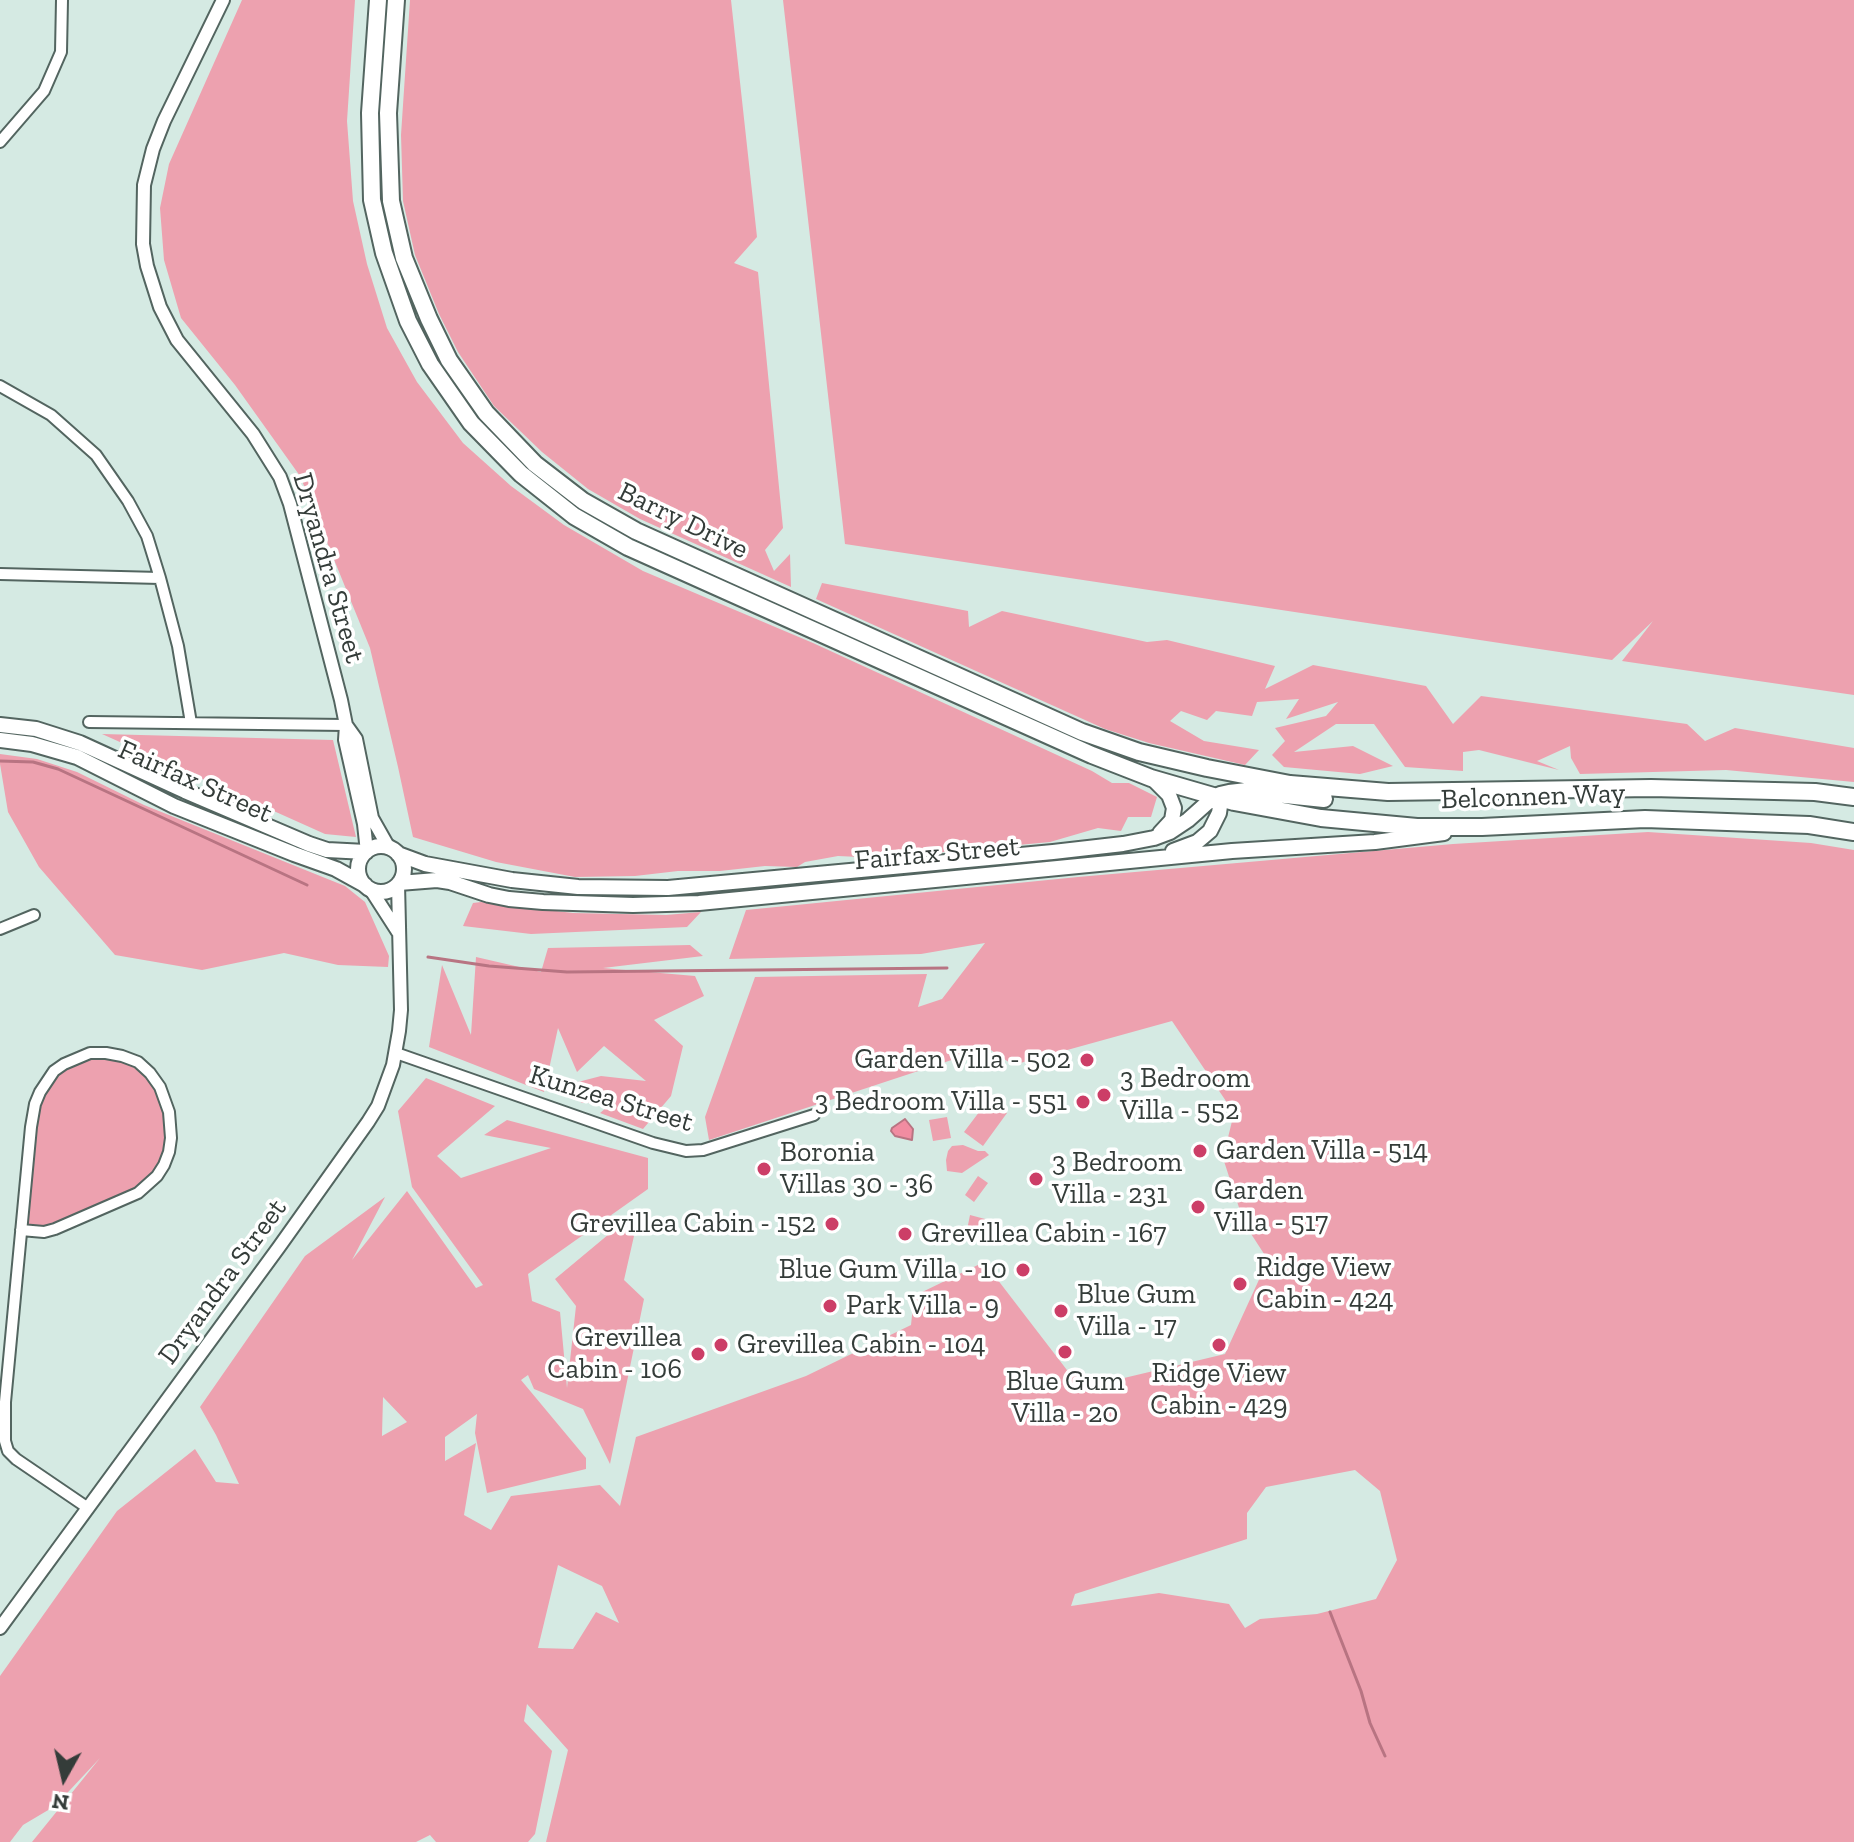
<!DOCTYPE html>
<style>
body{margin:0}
#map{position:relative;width:1854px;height:1842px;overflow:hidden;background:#d5eae3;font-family:"Zilla Slab",serif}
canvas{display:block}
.north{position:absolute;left:24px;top:1738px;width:80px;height:80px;-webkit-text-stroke:6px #fff;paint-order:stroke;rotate:188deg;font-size:22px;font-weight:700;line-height:32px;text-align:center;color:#343c39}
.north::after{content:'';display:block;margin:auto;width:28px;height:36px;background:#343c39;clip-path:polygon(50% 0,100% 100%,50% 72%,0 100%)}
</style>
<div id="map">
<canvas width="1854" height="1842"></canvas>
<div class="north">N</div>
</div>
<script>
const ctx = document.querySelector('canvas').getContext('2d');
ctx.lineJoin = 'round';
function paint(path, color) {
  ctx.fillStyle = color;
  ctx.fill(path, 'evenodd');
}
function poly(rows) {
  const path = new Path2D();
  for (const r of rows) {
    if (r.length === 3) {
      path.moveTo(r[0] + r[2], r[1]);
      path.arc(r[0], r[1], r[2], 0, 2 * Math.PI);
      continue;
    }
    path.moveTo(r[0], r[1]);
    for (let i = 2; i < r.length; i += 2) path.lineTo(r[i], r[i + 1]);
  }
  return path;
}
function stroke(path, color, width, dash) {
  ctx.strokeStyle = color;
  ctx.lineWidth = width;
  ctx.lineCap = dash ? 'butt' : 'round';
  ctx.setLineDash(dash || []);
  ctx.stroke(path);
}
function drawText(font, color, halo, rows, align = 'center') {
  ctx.font = font + ' "Zilla Slab",serif';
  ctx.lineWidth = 7;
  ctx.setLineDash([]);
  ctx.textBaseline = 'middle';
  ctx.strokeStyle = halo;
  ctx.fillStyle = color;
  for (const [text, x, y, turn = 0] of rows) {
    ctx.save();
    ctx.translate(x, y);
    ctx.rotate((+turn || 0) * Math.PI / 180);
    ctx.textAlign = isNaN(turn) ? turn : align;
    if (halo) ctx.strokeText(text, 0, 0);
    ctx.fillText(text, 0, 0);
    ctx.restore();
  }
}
paint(poly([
 [242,0,355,0,347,121,353,201,367,264,387,328,417,382,463,443,511,486,564,525,643,571,813,643,1092,771,1112,783,1129,783,1157,797,1151,817,1128,817,1121,831,1098,828,1050,842,881,858,838,856,805,862,797,867,765,866,720,871,678,871,635,876,575,877,496,862,413,837,398,767,370,648,300,476,235,385,181,318,164,260,160,208,169,164],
 [410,0,731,0,757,237,734,263,758,272,783,528,765,550,774,571,790,554,791,587,640,519,588,489,542,452,494,406,458,352,439,314,415,255,403,201,401,135],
 [783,0,1854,0,1854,695,1622,661,1653,621,1612,660,845,544],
 [822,583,968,611,969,627,1002,611,1147,642,1167,640,1275,666,1265,689,1313,665,1426,686,1453,724,1481,696,1687,724,1705,741,1735,728,1854,748,1854,782,1726,770,1580,774,1571,758,1570,746,1537,761,1559,770,1479,750,1463,752,1463,771,1405,767,1374,724,1336,724,1294,752,1353,746,1393,766,1360,774,1284,767,1272,755,1285,741,1275,728,1326,716,1338,702,1286,719,1299,699,1257,702,1252,716,1216,711,1207,720,1181,711,1170,721,1204,741,1259,750,1245,765,1149,743,1105,729,816,599],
 [102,734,333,740,356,837,325,834],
 [0,754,37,759,77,772,144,805,345,886,365,902,389,956,388,967,338,965,284,953,202,970,115,955,39,867,8,812,0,764],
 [1648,832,1811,843,1854,850,1854,1842,546,1842,568,1750,527,1704,524,1721,552,1751,535,1834,528,1842,436,1842,430,1835,416,1842,32,1842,100,1758,55,1806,23,1825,10,1842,0,1842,0,1676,117,1511,195,1449,216,1482,239,1484,216,1435,200,1407,305,1256,385,1197,352,1260,407,1191,476,1288,483,1285,412,1187,398,1111,426,1078,495,1106,437,1156,461,1178,551,1148,484,1135,507,1120,648,1158,648,1189,528,1274,532,1301,560,1312,567,1388,576,1306,555,1279,621,1224,634,1236,624,1280,644,1299,610,1464,583,1409,534,1389,528,1375,521,1380,586,1458,586,1469,487,1493,475,1433,477,1414,445,1437,445,1461,476,1443,464,1515,491,1530,511,1496,600,1485,620,1506,636,1437,806,1376,911,1325,914,1296,984,1262,1070,1374,1124,1378,1225,1354,1268,1260,1244,1223,1223,1158,1234,1113,1172,1021,1013,1065,988,1048,709,1140,705,1117,755,977,927,974,918,1007,942,999,985,943,921,954,729,959,746,910,1078,877,1453,844],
 [383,1397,407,1422,382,1436,382,1435],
 [1355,1470,1380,1491,1397,1560,1376,1599,1317,1614,1260,1619,1245,1628,1229,1604,1159,1593,1071,1606,1075,1594,1247,1539,1247,1513,1266,1487],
 [558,1565,602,1586,619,1623,596,1612,573,1649,538,1648],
 [481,902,573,913,666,915,701,912,687,927,531,934,463,926,473,903],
 [690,945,703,956,603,968,695,976,704,996,654,1020,683,1046,671,1096,643,1129,600,1113,612,1103,582,1103,557,1082,574,1083,601,1076,646,1081,604,1046,577,1072,558,1028,544,1092,429,1047,442,965,471,1035,476,957,541,972,548,948],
 [90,1053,138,1062,166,1099,169,1152,148,1185,55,1229,21,1230,32,1115,46,1081],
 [989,1099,1007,1113,983,1146,964,1132],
 [947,1117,951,1138,933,1141,929,1120],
 [963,1145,978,1151,985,1151,989,1155,962,1173,947,1171,946,1160,948,1151,952,1146],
 [978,1176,988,1183,974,1202,965,1195],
 [970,1215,985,1219,982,1235,971,1233,968,1225]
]), '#eda1af');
const water = poly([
 [905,1119,913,1129,912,1140,895,1136,891,1131,892,1128,905,1119]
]);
paint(water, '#f18ca1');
stroke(water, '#b87482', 2);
stroke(poly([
 [0,761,33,762,58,769,307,885],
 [428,957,489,966,567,972,947,968],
 [1330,1612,1361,1691,1370,1723,1385,1756]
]), '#b87482', 3);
const minor = poly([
 [0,142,44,91,61,52,62,0],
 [0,386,51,415,96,455,128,501,147,536,160,578,178,646,191,723],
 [0,574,160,578],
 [89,722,346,725],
 [0,929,34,915],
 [396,1053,653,1143,686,1151,703,1150,814,1115],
 [21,1230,44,1232,55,1229,138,1193,157,1176,164,1165,169,1152,171,1138,169,1112,160,1087,150,1073,138,1062,122,1056,106,1053,90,1053,64,1064,54,1071,40,1092,35,1104,31,1127,5,1402,5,1441,8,1451,16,1459,88,1508]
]);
const tertiary = poly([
 [223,0,164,121,153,149,144,185,143,244,147,266,160,307,177,340,253,434,280,477,290,504,341,700,346,725,345,740,364,824,367,852],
 [346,725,356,739,372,818,389,848],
 [371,890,398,932],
 [0,1628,279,1247,368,1122,378,1106,393,1065,399,1031,401,1010,398,884]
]);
const secondary = poly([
 [0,725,36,729,80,743,185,791,309,844,327,850,366,852],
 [0,740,32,744,77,757,174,806,294,854,336,869,365,885],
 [1153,779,1169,795,1174,808,1172,820,1160,833],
 [381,869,23],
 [398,854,425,864,512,880,578,887,668,888,1053,852,1123,844,1154,838,1170,832,1188,820,1207,803,1217,797,1220,806,1219,813,1210,831,1197,842,1173,851],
 [399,883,437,880,450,882,489,895,509,899,543,902,633,905,699,903,1232,851,1375,842,1444,833]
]);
const primary = poly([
 [378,0,370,113,372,200,384,253,408,321,430,364,471,423,521,474,574,516,628,547,1092,755,1151,778,1234,802,1321,818,1417,827,1482,827,1645,819,1809,825,1854,832],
 [396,0,388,113,391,201,404,258,429,319,449,360,486,413,535,464,583,501,636,531,1082,732,1139,752,1207,768,1290,784,1388,792,1651,788,1815,792,1854,797],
 [1220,795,1229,793,1247,791,1324,799]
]);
stroke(minor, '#536560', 14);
stroke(tertiary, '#536560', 16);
stroke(secondary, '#536560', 18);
stroke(primary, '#536560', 20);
stroke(minor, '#fff', 10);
stroke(tertiary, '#fff', 12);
stroke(secondary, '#fff', 14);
stroke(primary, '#fff', 16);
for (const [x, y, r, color] of [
 [1087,1060,8,"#cc3e67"],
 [1104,1095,8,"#cc3e67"],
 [1083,1102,8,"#cc3e67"],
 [1200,1151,8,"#cc3e67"],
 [764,1169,8,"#cc3e67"],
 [1036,1179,8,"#cc3e67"],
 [1198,1207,8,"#cc3e67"],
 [832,1224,8,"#cc3e67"],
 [905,1234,8,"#cc3e67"],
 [1023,1270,8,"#cc3e67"],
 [1240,1284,8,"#cc3e67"],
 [830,1306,8,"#cc3e67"],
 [1061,1311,8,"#cc3e67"],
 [721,1345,8,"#cc3e67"],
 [1219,1345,8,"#cc3e67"],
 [1065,1352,8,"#cc3e67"],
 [698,1354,8,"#cc3e67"]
]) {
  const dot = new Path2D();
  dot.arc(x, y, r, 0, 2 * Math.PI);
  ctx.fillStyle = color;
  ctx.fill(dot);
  stroke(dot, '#fff', 3);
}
drawText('28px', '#343c39', '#fff', [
 ["Barry Drive",683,521,26],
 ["Dryandra Street",328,568,74],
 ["Fairfax Street",195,782,24],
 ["Belconnen Way",1533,797,-2],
 ["Fairfax Street",937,854,-5],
 ["Kunzea Street",611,1099,17],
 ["Dryandra Street",223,1282,-54]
]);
drawText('28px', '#343c39', '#fff', [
 ["Garden Villa - 502",1071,1060,"right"],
 ["3 Bedroom",1120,1079],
 ["Villa - 552",1120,1111],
 ["3 Bedroom Villa - 551",1067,1102,"right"],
 ["Garden Villa - 514",1216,1151],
 ["Boronia",780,1153],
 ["Villas 30 - 36",780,1185],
 ["3 Bedroom",1052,1163],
 ["Villa - 231",1052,1195],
 ["Garden",1214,1191],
 ["Villa - 517",1214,1223],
 ["Grevillea Cabin - 152",816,1224,"right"],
 ["Grevillea Cabin - 167",921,1234],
 ["Ridge View",1256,1268],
 ["Cabin - 424",1256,1300],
 ["Blue Gum Villa - 10",1007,1270,"right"],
 ["Blue Gum",1077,1295],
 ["Villa - 17",1077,1327],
 ["Park Villa - 9",846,1306],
 ["Grevillea",682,1338,"right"],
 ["Cabin - 106",682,1370,"right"],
 ["Grevillea Cabin - 104",737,1345],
 ["Ridge View",1219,1374,"center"],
 ["Cabin - 429",1219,1406,"center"],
 ["Blue Gum",1065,1382,"center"],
 ["Villa - 20",1065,1414,"center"]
], 'left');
</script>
